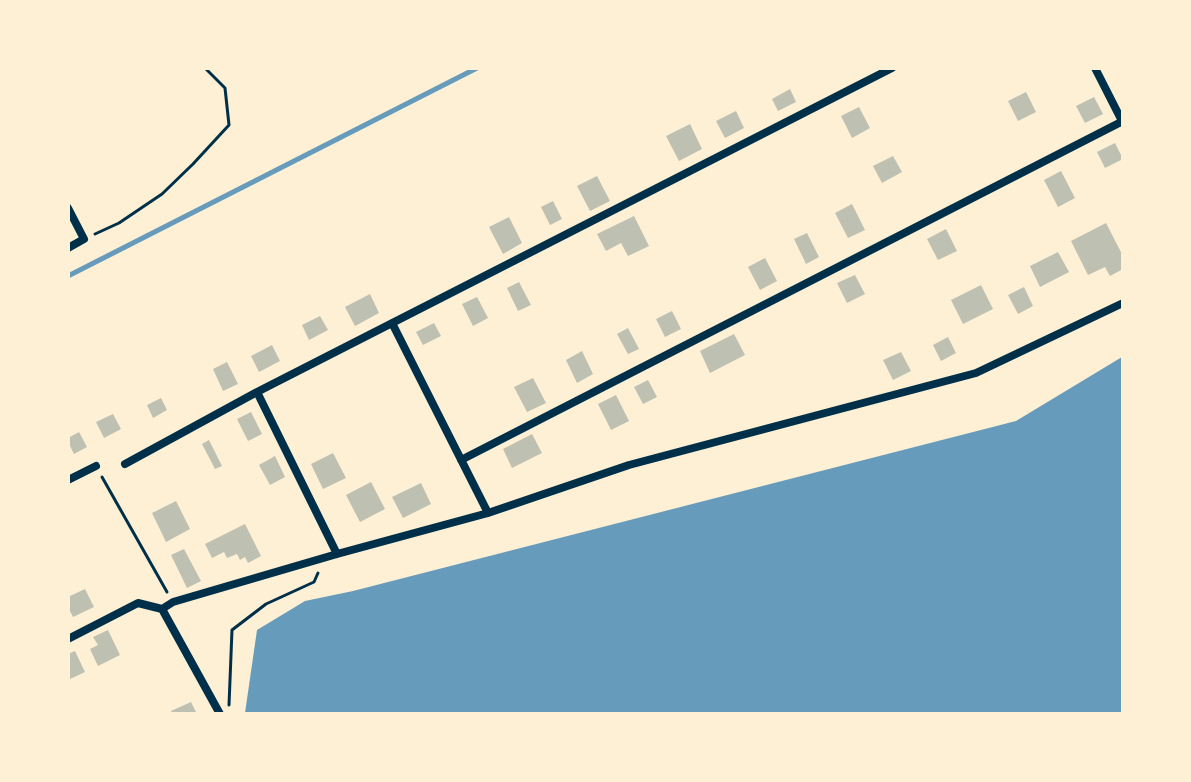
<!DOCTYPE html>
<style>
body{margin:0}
#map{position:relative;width:1191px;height:782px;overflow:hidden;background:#fdf0d5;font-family:Lora,serif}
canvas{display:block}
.frame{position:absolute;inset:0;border:70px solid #fdf0d5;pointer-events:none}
</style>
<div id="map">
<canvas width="1191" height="782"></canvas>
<div class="frame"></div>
</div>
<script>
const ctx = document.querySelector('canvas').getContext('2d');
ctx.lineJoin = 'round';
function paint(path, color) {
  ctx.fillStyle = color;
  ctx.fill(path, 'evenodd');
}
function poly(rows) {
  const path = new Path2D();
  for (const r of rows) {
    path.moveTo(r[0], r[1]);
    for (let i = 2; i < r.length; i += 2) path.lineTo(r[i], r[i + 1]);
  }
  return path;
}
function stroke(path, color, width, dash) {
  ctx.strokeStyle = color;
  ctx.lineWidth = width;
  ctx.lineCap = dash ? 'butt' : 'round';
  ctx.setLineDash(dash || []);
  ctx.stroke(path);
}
paint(poly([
 [1122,357,1123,714,245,713,257,630,305,601,353,591,1016,421]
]), '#669bbc');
stroke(poly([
 [68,276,477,68]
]), '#669bbc', 5);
paint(poly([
 [790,89,796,102,778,111,772,99],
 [1026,92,1036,112,1018,121,1008,101],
 [1094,97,1103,114,1085,123,1076,106],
 [859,107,870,128,852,138,841,116],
 [736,111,744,128,725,138,716,121],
 [690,124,702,149,679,161,666,136],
 [1115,143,1123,159,1105,168,1097,152],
 [893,156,902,172,882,183,873,166],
 [1061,171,1075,198,1058,207,1044,180],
 [597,176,610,201,590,211,577,186],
 [553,201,562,219,550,225,541,207],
 [852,204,865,230,848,238,835,213],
 [634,216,649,246,628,256,621,243,606,251,597,234],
 [509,217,522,243,503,254,489,227],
 [1106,223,1123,256,1123,269,1110,276,1105,267,1088,275,1071,241],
 [946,229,957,251,938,260,927,239],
 [807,233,819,257,806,264,794,239],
 [1058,252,1069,272,1040,287,1030,266],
 [765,258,777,281,760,290,748,267],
 [855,275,865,294,847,303,837,283],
 [519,282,531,305,518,311,507,288],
 [981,285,993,309,963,324,951,300],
 [1024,287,1033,306,1018,314,1008,295],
 [370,294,379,313,355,326,345,307],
 [477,297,488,318,473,326,462,304],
 [672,311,681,329,665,337,656,319],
 [320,316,328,330,309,340,302,325],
 [434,323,441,336,423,345,416,332],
 [628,328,639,349,628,354,617,334],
 [734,334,745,355,710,373,700,351],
 [948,337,956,353,941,361,933,345],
 [272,345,280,361,259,372,251,356],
 [582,351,593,374,577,383,566,360],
 [901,352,911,371,893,380,883,360],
 [227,362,238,384,223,391,213,369],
 [533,378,546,403,527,412,514,387],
 [648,380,657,397,643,404,634,387],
 [616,395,629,421,611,430,598,404],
 [161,398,167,410,153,418,147,405],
 [251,412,262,434,248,441,237,419],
 [113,414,121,429,104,438,96,422],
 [79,432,87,447,74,454,68,442,68,438],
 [532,434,542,453,512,468,503,449],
 [209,440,222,466,215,469,202,444],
 [333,453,346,478,323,489,311,464],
 [275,456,285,477,270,485,259,465],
 [371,482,385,509,360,522,346,495],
 [421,483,431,504,403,518,392,497],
 [176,501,190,529,166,542,152,513],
 [245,524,261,556,248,563,245,557,240,560,237,554,227,558,224,552,212,558,205,544],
 [184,549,201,581,187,588,171,555],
 [85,589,94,607,73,617,68,607,68,597],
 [108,630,120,655,98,666,90,649,98,645,93,637],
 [75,651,85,672,68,680,68,654],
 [191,702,197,714,172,714,171,711]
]), '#bec0b2');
stroke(poly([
 [95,234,119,223,162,194,193,164,229,125,225,88,205,68],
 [102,477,167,592],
 [229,705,232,630,266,604,314,582,318,573]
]), '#003049', 3);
stroke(poly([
 [1095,68,1123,123],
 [68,208,84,239,68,248],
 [392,323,488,513],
 [257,392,337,554],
 [461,460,1123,121],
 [125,464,257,392,892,68],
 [68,480,96,466],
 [162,609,220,714],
 [68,639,138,603,162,609,173,602,337,554,488,513,629,465,976,373,1123,303]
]), '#003049', 8);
</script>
